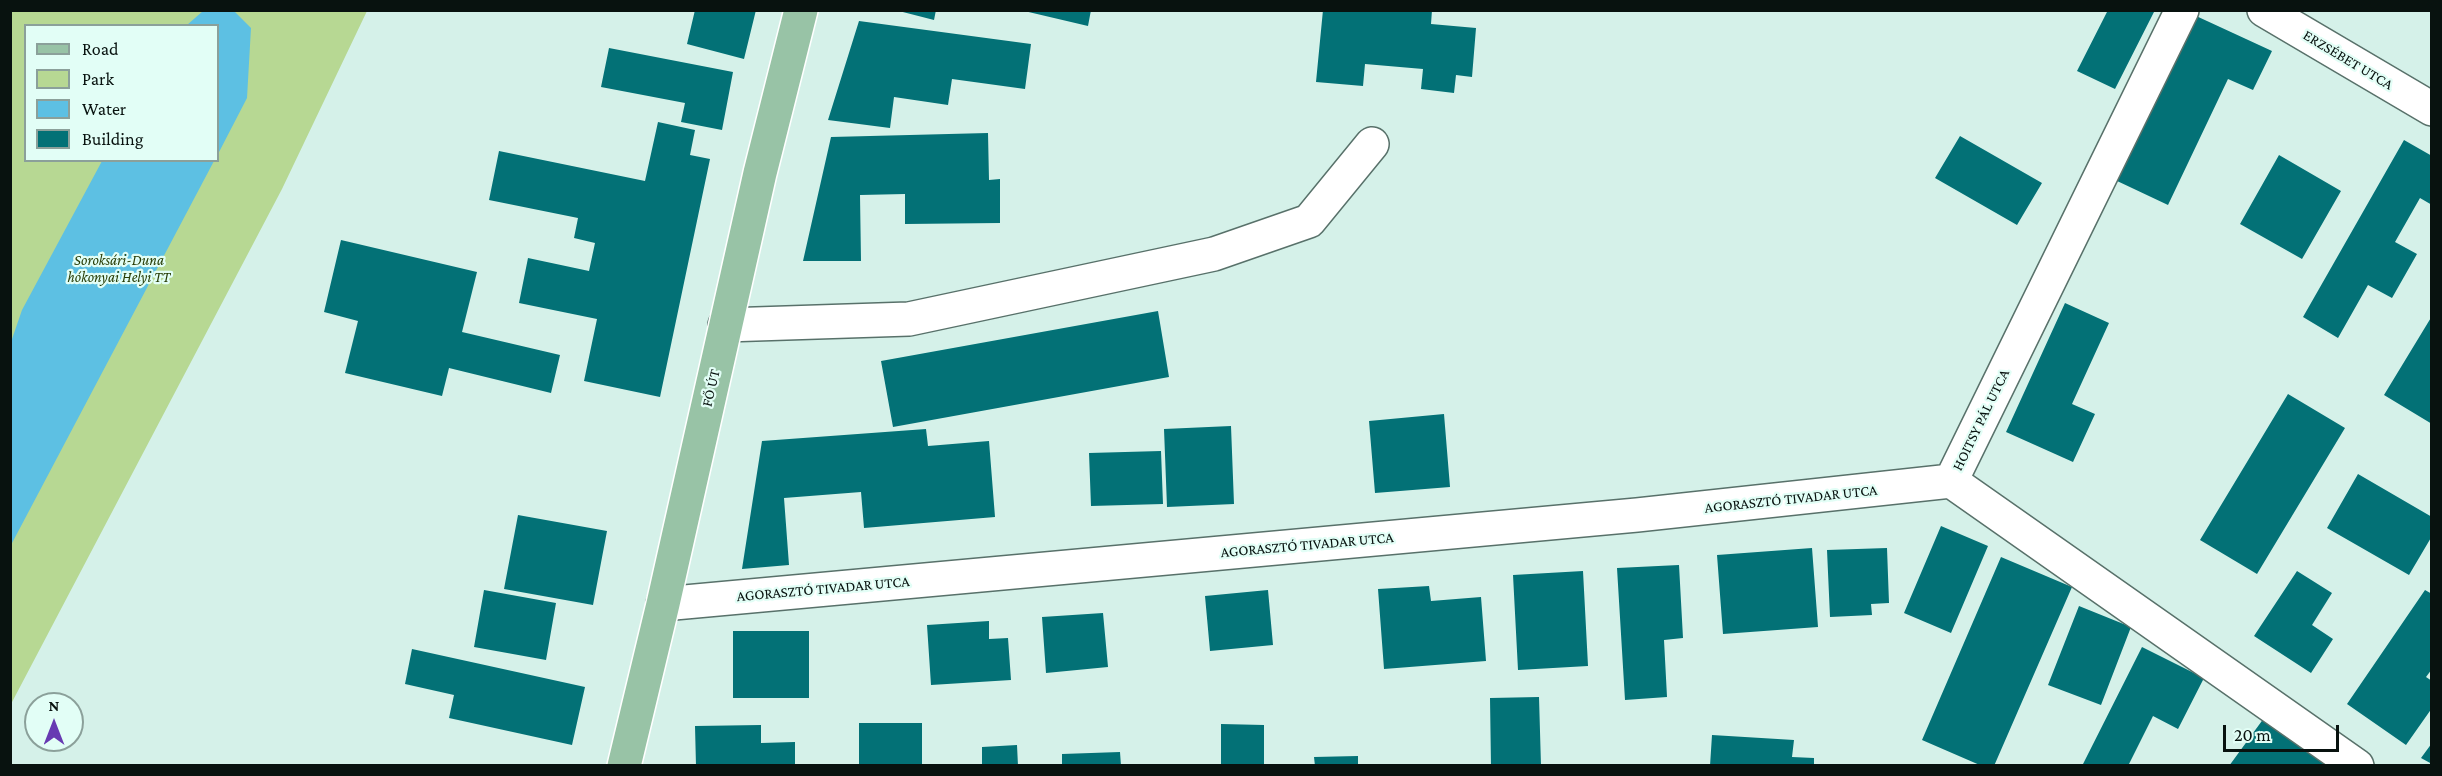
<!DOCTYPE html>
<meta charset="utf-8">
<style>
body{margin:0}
#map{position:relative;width:2442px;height:776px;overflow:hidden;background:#d5f1e9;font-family:"Crimson Pro",serif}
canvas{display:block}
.frame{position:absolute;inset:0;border:12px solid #08120f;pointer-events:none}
.legend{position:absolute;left:24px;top:24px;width:195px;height:138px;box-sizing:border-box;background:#e2fef6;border:2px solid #8ba09a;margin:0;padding:8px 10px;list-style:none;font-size:18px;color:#08120f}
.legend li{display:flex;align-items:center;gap:12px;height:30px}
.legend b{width:30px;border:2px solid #8ba09a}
.north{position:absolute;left:24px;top:692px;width:60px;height:60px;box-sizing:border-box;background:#e2fef6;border:2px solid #8ba09a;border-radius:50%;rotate:0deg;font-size:16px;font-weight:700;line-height:24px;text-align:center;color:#08120f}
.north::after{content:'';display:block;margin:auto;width:21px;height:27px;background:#673ab2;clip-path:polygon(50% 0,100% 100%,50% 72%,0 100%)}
.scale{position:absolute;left:2223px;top:725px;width:116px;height:27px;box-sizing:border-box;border:3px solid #08120f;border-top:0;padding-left:8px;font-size:18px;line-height:21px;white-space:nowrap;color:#08120f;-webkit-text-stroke:4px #e2fef6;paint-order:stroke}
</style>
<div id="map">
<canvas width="2442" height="776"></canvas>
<div class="frame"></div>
<ul class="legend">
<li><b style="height:8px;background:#98c3a6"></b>Road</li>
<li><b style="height:16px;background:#b7d893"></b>Park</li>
<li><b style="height:16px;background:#5dc0e3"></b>Water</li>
<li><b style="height:16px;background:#037176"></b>Building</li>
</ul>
<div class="north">N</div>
<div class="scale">20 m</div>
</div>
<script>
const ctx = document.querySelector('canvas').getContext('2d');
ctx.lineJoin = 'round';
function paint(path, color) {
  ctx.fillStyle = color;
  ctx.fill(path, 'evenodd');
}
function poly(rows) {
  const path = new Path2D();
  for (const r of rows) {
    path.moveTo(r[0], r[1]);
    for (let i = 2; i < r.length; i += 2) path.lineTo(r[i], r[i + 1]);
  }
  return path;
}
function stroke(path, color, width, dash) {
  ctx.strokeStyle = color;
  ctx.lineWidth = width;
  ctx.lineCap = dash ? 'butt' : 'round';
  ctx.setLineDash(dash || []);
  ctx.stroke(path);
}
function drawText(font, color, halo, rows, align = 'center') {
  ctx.font = font + ' "Crimson Pro",serif';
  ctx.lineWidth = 4.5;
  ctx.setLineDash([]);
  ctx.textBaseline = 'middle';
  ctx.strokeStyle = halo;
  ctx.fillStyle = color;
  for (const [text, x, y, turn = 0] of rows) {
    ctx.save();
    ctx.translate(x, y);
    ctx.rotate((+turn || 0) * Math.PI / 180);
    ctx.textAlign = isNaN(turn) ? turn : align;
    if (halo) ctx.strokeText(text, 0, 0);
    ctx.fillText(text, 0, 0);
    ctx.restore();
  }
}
paint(poly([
 [11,11,367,11,282,189,11,704],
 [26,26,218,26,218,160,26,160]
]), '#b7d893');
paint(poly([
 [233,10,251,28,247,98,218,154,218,26,187,25,203,11],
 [102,161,214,161,11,545,11,342,22,310]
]), '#5dc0e3');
paint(poly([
 [695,10,756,10,744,59,687,44],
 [895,10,936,10,934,20],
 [1020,10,1091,10,1088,26],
 [1323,10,1432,10,1431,24,1476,28,1472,77,1456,75,1454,93,1421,89,1423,69,1365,64,1363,86,1316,82],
 [2108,10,2155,10,2115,89,2077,71],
 [2194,15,2272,51,2253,90,2228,79,2168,205,2115,180],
 [859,21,1031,44,1025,89,952,79,948,105,894,97,890,128,828,120],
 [609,48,733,72,722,130,681,122,685,103,601,87],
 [658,122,695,130,690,155,710,159,660,397,584,381,597,319,519,303,528,258,589,271,595,243,574,238,578,218,489,200,499,151,645,181],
 [988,133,989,180,1000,179,1000,223,905,224,905,194,860,195,861,261,803,261,831,137],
 [1960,136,2042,183,2017,225,1935,178],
 [2404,140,2432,156,2432,205,2420,198,2395,242,2417,254,2392,298,2368,285,2338,338,2303,317],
 [2279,155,2341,191,2302,259,2240,224],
 [341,240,477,272,462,332,560,355,551,393,449,368,442,396,345,373,358,321,324,312],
 [2065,303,2109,323,2072,404,2095,414,2073,462,2006,432],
 [1158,311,1169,377,893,427,881,361],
 [2432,316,2432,424,2384,395],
 [2288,394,2345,428,2257,574,2200,540],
 [1444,414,1450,487,1375,493,1369,421],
 [1231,426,1234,504,1167,507,1164,429],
 [926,429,928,446,989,441,995,517,864,528,861,492,784,498,789,565,742,569,762,441],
 [1161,451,1163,504,1091,506,1089,453],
 [2358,474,2432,517,2432,536,2409,575,2327,528],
 [518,515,607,531,593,605,504,589],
 [1941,526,1988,546,1951,633,1904,613],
 [1812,548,1818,627,1723,634,1717,555],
 [1887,548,1889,603,1871,604,1872,615,1830,617,1827,550],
 [2001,557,2072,587,1994,766,1982,766,1922,740],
 [1679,565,1683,638,1664,640,1667,697,1625,700,1617,568],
 [1583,571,1588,666,1518,670,1513,575],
 [2297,571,2332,593,2312,625,2333,639,2311,673,2254,636],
 [1429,586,1431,601,1481,597,1486,661,1384,669,1378,589],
 [484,590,556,603,546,660,474,647],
 [1268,590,1273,645,1210,651,1205,596],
 [2425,590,2432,594,2432,669,2426,677,2432,681,2432,708,2406,745,2347,704],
 [2079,606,2131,627,2101,705,2048,685],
 [1103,613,1108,667,1046,673,1042,617],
 [989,621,989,639,1008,638,1011,680,931,685,927,625],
 [733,631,809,631,809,698,733,698],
 [2142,647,2204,678,2178,729,2153,716,2128,766,2082,766],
 [412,649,585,687,572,745,449,718,454,695,405,684],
 [1539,697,1541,766,1491,766,1490,698],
 [2264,718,2329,766,2229,766],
 [859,723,922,723,922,766,859,766],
 [1221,724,1264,725,1264,766,1221,766],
 [761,725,761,743,795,742,795,766,696,766,695,726],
 [1712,735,1794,740,1792,757,1814,758,1814,766,1710,766],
 [2432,743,2432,764,2421,758],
 [1017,745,1018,766,982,766,982,747],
 [1120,752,1121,766,1062,766,1062,754],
 [1358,756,1358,766,1315,766,1314,757]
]), '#037176');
const minor = poly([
 [2264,10,2432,109],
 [725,325,909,319,1214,254,1309,221,1372,144],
 [1951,481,2182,10],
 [1951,481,2357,766],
 [663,604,1637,515,1951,481]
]);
const major = poly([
 [624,766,663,604,760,173,801,10]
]);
stroke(minor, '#58716a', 36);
stroke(major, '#fff', 36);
stroke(minor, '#fff', 33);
stroke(major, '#98c3a6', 33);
drawText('15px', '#08120f', '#e2fef6', [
 ["ERZSÉBET UTCA",2348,60,31],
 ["FŐ ÚT",711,388,-77],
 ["HOITSY PÁL UTCA",1981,420,-64],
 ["AGORASZTÓ TIVADAR UTCA",1791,499,-6],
 ["AGORASZTÓ TIVADAR UTCA",1307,545,-5],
 ["AGORASZTÓ TIVADAR UTCA",823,589,-5]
]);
drawText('italic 15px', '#263b04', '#e2fef6', [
 ["Soroksári-Duna",119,260],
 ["hókonyai Helyi TT",119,277]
]);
</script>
